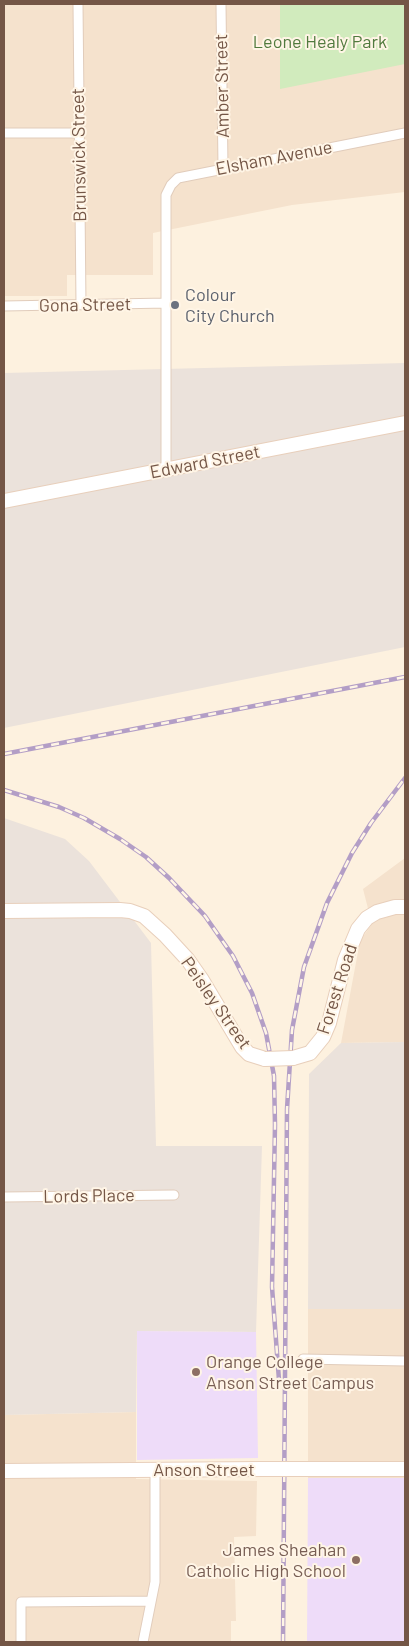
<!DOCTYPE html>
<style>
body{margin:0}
#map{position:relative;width:409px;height:1646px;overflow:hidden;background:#fdf1df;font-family:Barlow,sans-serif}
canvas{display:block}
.frame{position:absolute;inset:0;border:5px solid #745646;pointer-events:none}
</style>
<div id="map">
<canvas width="409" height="1646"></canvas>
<div class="frame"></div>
</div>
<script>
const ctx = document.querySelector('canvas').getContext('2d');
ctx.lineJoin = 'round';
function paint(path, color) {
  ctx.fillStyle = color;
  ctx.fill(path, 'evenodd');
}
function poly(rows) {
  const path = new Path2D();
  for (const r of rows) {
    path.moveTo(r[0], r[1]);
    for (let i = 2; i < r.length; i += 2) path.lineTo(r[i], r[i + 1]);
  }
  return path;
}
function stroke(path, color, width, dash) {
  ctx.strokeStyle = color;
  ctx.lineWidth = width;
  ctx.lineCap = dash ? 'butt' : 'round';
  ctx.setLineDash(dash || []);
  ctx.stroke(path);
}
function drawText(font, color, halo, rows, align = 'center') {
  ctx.font = font + ' Barlow,sans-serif';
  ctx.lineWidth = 4;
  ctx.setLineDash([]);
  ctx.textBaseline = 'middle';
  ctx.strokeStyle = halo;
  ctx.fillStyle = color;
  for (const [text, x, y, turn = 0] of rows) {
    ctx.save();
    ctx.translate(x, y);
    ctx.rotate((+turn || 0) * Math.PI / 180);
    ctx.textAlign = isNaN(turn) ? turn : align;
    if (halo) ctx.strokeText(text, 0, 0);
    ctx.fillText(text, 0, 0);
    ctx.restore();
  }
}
paint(poly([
 [4,4,405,4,405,192,292,205,153,233,153,275,67,275,67,296,4,296],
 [405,858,405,1042,341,1043,360,941,372,924,363,889],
 [308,1309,405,1309,405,1478,308,1478],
 [136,1412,136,1479,257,1481,256,1536,234,1537,236,1621,231,1621,231,1642,4,1642,4,1415]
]), '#f5e2cd');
paint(poly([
 [405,363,405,647,4,728,4,373],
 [4,818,65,839,89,861,151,943,156,1146,262,1146,256,1332,137,1331,136,1412,4,1415],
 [405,1042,405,1309,308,1309,309,1074,341,1043]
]), '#ebe2db');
paint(poly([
 [137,1331,256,1332,258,1458,137,1460],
 [308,1478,405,1478,405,1642,307,1642]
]), '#eedcf9');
paint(poly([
 [280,4,405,4,405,64,280,89]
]), '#d1ebbd');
const street = poly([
 [78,4,81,305],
 [221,4,223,168],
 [4,133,79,133],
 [4,306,167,303],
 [166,470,166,195,171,185,178,178,405,133],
 [4,1197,174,1195],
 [303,1359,405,1361],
 [21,1642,21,1602,151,1601],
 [143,1642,155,1582,155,1470]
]);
const secondary = poly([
 [4,501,405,423],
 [4,911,120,910,130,911,144,916,165,935,188,960,202,980,242,1047,249,1054,265,1059],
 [293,1058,310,1053,323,1037,329,1023,345,960,358,929,367,918,377,912,395,907,405,907],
 [301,1469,405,1469],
 [4,1471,263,1469]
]);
stroke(street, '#e1ccbb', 11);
stroke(secondary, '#e8cfbb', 16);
stroke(street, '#fff', 9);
stroke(secondary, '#fff', 14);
const rail = poly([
 [4,754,405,677],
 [4,790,59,807,84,818,120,839,146,857,169,878,205,916,233,956,252,993,266,1033,274,1076,275,1125,272,1287,279,1380],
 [283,1642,287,1109,292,1030,304,967,327,903,352,853,371,823,405,778]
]);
stroke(rail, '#b39ec6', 4.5);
stroke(rail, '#fff5e6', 2.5, [8]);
const secondaryBridge = poly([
 [265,1059,293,1058],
 [263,1469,301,1469]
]);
stroke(secondaryBridge, '#e8cfbb', 16, []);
stroke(secondaryBridge, '#fff', 14);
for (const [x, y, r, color] of [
 [175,305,5,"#6b7280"],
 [196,1372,5,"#8d6e63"],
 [356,1560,5,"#8d6e63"]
]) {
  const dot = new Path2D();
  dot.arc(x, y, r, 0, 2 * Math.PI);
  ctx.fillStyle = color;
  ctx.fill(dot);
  stroke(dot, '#fff5e6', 2);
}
drawText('18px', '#517a3e', '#fff5e6', [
 ["Leone Healy Park",320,42]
]);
drawText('18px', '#745646', '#fff5e6', [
 ["Amber Street",222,86,-91],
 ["Brunswick Street",79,155,-91],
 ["Elsham Avenue",274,158,-11],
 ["Gona Street",85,305,-1],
 ["Edward Street",205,462,-11],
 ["Forest Road",337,989,-72],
 ["Peisley Street",216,1003,55],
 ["Lords Place",89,1196,-1],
 ["Anson Street",204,1470]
]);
drawText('18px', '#5b616d', '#fff5e6', [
 ["Colour",185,295],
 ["City Church",185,316]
], 'left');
drawText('18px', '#785e54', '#fff5e6', [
 ["Orange College",206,1362],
 ["Anson Street Campus",206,1383],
 ["James Sheahan",346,1550,"right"],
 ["Catholic High School",346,1571,"right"]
], 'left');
</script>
